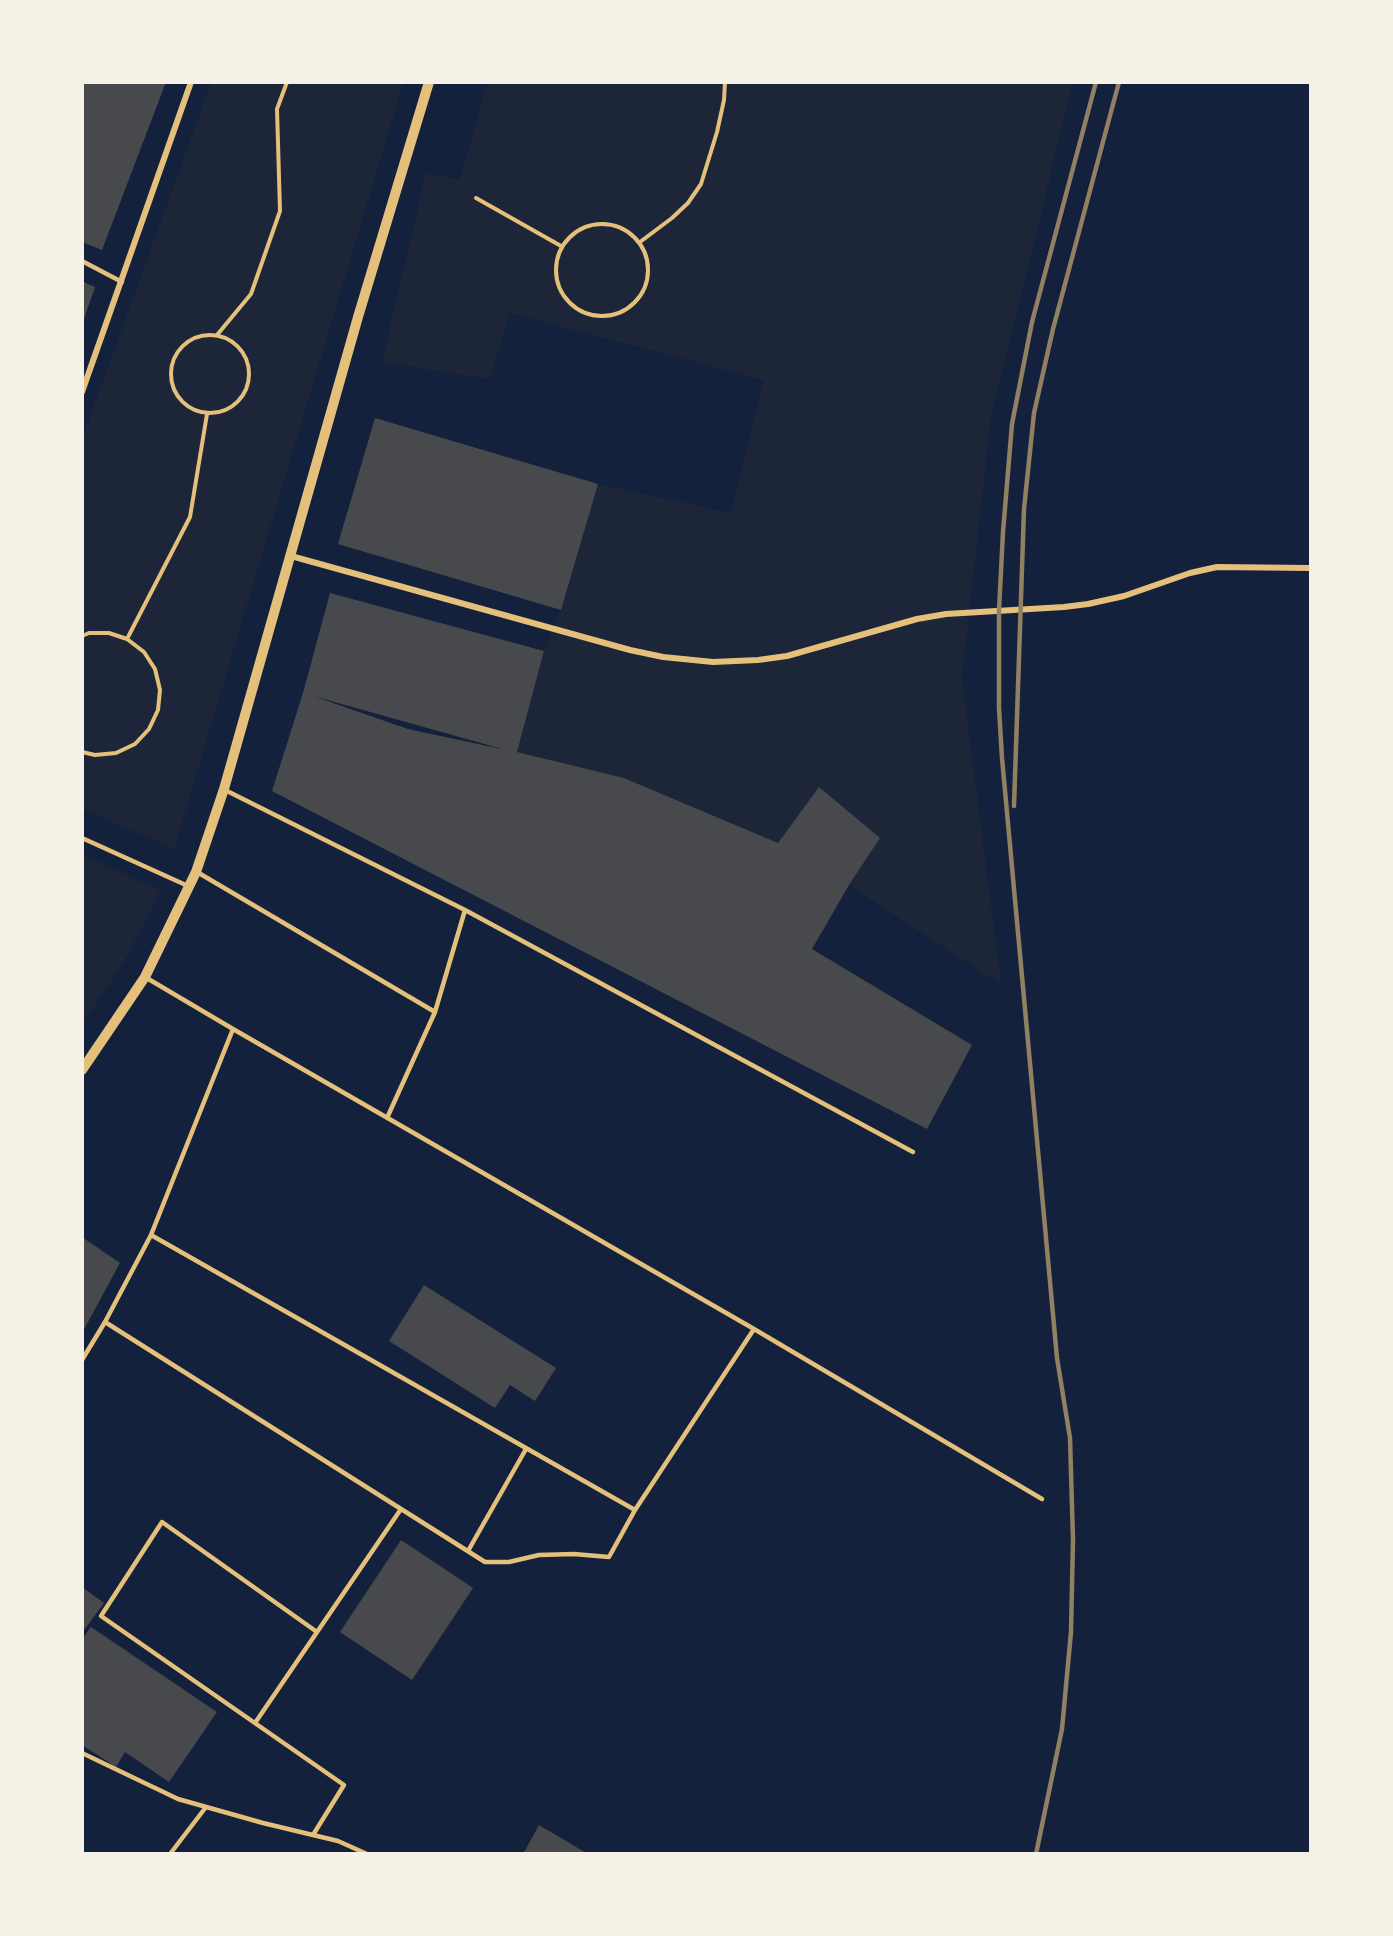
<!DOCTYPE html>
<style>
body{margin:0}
#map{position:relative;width:1393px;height:1936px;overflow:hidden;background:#14213d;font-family:Literata,serif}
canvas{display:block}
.frame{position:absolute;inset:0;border:84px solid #f6f1e7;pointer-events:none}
</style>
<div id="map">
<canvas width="1393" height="1936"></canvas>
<div class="frame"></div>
</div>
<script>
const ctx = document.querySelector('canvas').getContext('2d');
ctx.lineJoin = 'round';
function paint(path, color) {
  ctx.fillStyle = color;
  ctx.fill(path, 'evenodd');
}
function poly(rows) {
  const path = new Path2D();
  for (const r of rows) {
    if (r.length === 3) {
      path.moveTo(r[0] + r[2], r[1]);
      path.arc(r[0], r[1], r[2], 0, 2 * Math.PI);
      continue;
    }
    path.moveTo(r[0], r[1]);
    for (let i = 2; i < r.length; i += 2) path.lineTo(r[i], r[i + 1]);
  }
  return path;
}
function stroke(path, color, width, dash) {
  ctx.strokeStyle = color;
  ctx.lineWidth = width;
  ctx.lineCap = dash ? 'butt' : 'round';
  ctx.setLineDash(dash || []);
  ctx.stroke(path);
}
paint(poly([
 [211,83,403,83,174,849,83,809,82,439],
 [487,83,1073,83,991,416,962,677,1001,985,849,885,880,838,819,788,778,843,624,778,517,752,544,651,561,610,598,484,731,513,764,380,510,313,490,379,382,362,426,173,460,180],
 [83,855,161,891,123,963,83,1023]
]), '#1d2539');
paint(poly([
 [82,82,166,82,102,250,82,242],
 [82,281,95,287,83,322,82,322],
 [375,418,598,484,561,610,338,544],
 [330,593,544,651,517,752,624,778,778,843,819,787,880,838,849,885,812,949,972,1045,927,1129,272,791,303,693],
 [313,696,506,750,408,729],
 [82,1237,120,1263,82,1333],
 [424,1285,556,1368,535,1401,510,1385,495,1408,389,1341],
 [401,1540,473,1588,412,1680,340,1632],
 [82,1587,104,1603,85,1629,82,1627],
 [91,1627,217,1712,169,1782,125,1752,116,1767,82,1745,82,1639],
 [539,1825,588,1854,523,1854]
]), '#48494c');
stroke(poly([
 [476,198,561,246],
 [602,270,46],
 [640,242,672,218,688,203,701,184,717,132,724,100,725,82],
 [210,374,39],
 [217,335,251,294,280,211,277,109,287,82],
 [82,636,89,633,109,633,127,639,144,652,155,669,160,690,158,710,149,729,135,744,116,753,95,755,82,752],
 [127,639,190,517,207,414]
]), '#e5c07b', 4);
stroke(poly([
 [82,261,122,282],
 [225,790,465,910,913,1152],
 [82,838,188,886],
 [197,872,435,1012],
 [145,977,233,1029,754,1329,1042,1499],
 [387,1118,435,1012,465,910],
 [151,1235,635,1510],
 [105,1322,485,1562,509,1562,539,1555,574,1554,609,1557,635,1510,754,1329],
 [82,1360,105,1322,151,1235,233,1029],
 [468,1551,526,1449],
 [255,1723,401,1509],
 [82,1753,178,1799,263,1823,338,1841,367,1854],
 [313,1835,344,1785,101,1616,162,1522,317,1632],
 [170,1854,206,1807]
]), '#e5c07b', 4.5);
stroke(poly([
 [82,392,191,82],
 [291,556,630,650,663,657,713,662,758,660,787,656,917,619,946,614,1064,607,1088,604,1124,596,1190,573,1217,567,1310,568]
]), '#e5c07b', 6);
stroke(poly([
 [82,1070,145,977,196,872,224,789,358,317,429,82]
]), '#e5c07b', 10);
stroke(poly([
 [1014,806,1024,509,1034,413,1053,329,1119,82],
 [1036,1854,1062,1729,1071,1632,1073,1540,1070,1438,1057,1358,1002,758,999,708,999,610,1003,532,1012,424,1032,322,1096,82]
]), '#918062', 4.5);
</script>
